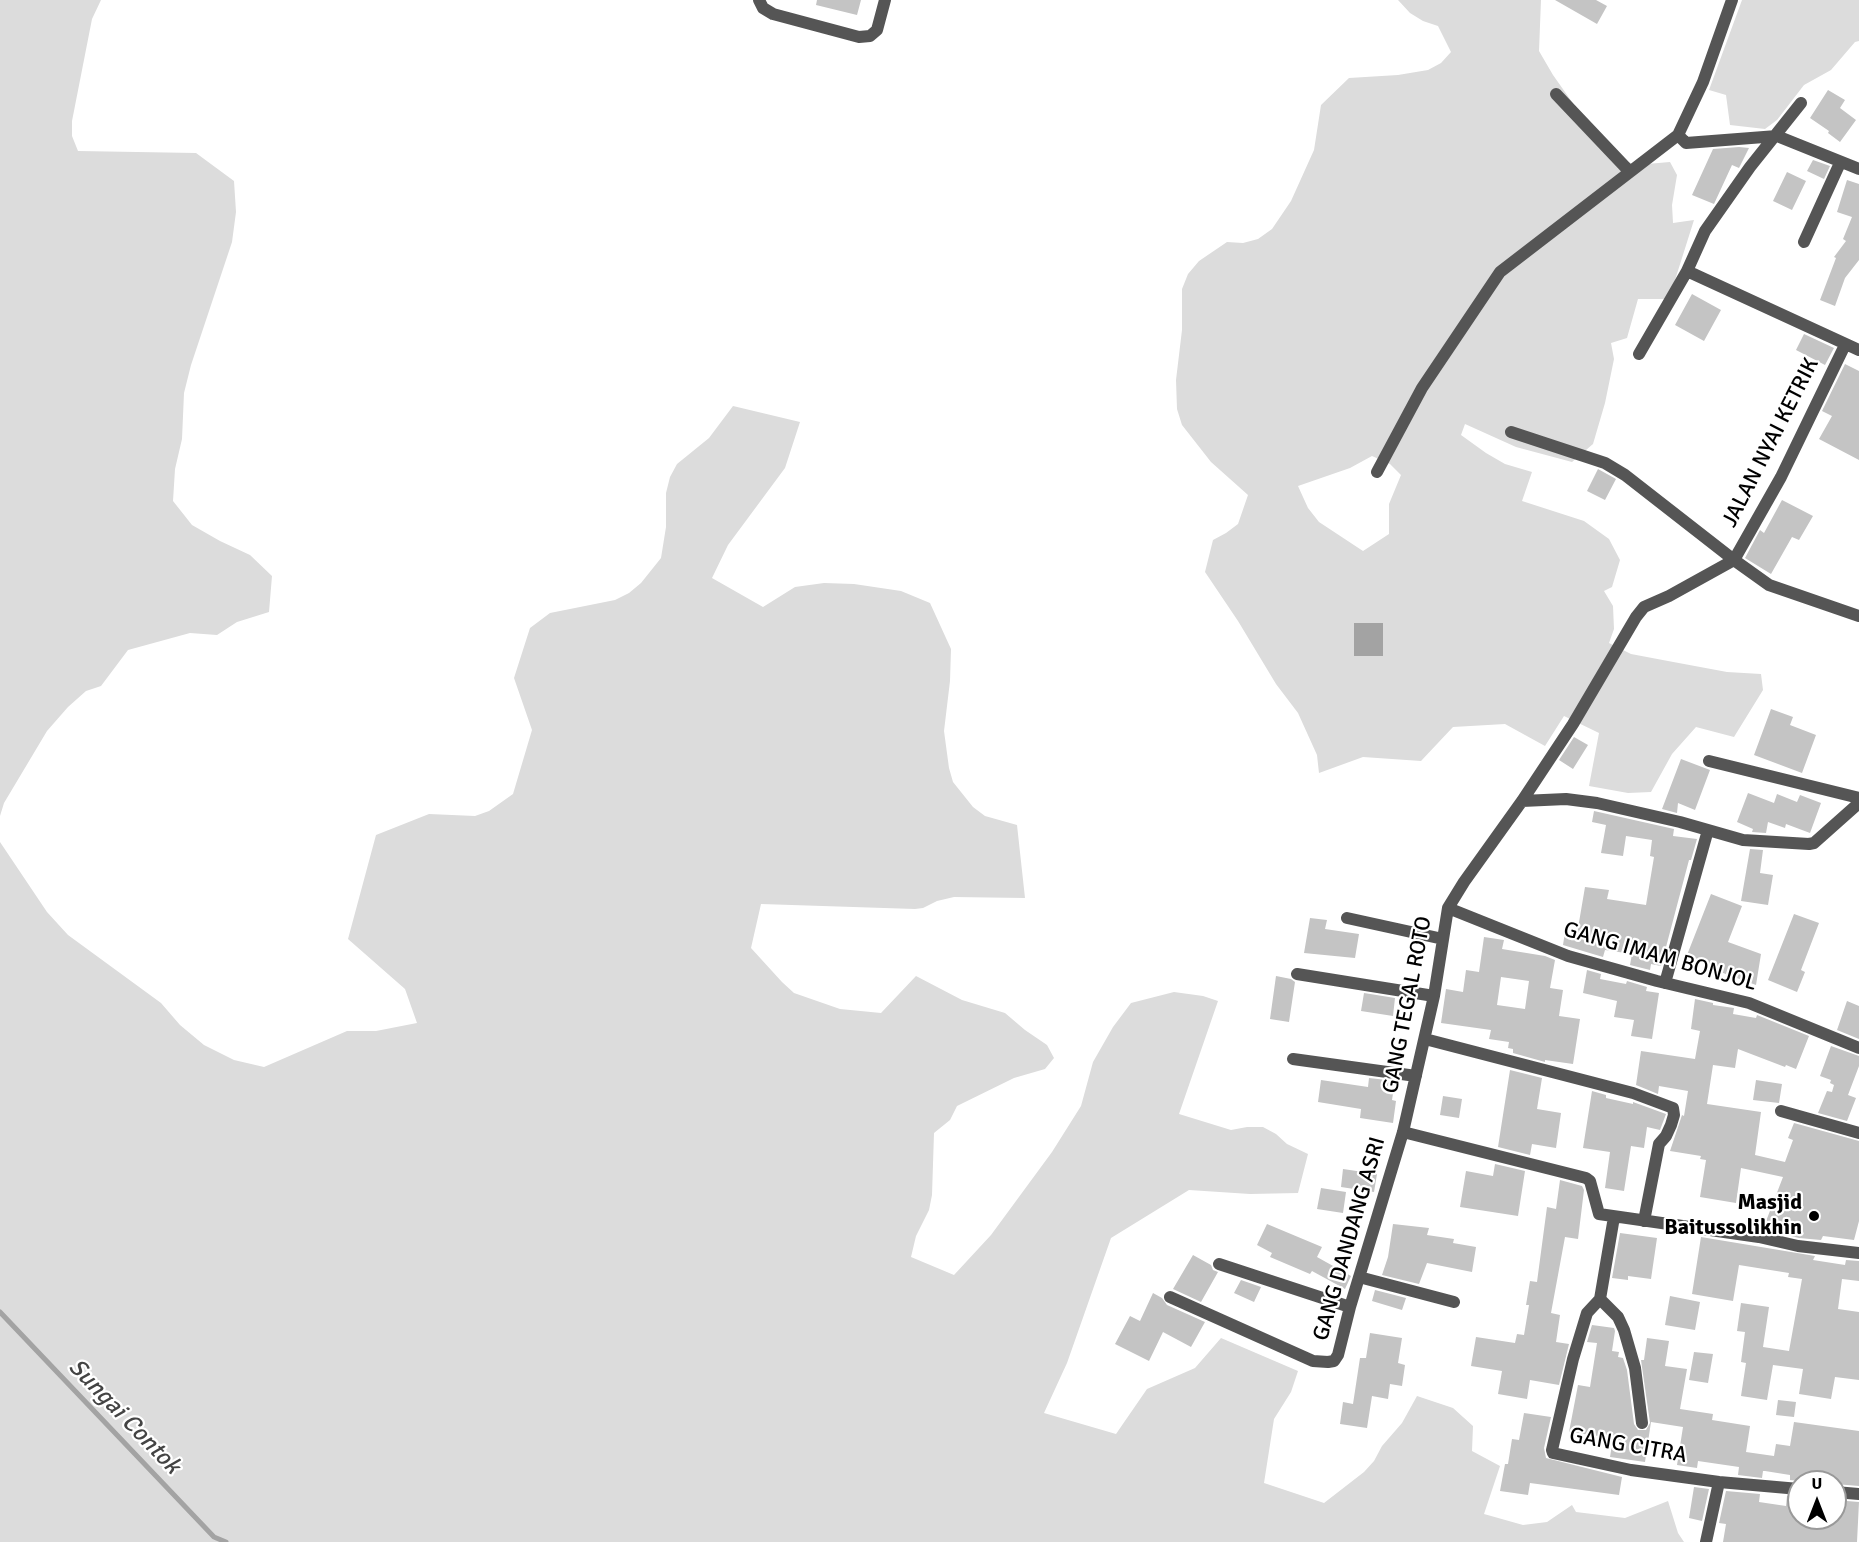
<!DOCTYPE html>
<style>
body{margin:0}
#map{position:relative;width:1859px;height:1542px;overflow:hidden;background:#fff;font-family:Signika,sans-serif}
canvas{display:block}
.north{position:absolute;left:1787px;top:1470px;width:60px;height:60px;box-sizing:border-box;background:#fff;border:2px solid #999;border-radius:50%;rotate:0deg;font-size:16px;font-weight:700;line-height:24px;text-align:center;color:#000}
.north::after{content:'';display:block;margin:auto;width:21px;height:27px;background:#000;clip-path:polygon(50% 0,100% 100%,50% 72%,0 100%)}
</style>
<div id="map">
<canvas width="1859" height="1542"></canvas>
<div class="north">U</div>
</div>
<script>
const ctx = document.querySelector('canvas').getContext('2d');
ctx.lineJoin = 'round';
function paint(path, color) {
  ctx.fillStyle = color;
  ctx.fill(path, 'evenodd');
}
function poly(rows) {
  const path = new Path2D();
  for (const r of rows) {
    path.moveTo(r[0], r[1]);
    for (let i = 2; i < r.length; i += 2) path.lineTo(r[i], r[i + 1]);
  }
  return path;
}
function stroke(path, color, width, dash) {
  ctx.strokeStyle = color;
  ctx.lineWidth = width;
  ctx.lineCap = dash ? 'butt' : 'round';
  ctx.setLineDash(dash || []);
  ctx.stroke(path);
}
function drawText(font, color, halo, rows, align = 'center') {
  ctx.font = font + ' Signika,sans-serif';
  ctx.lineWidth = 4.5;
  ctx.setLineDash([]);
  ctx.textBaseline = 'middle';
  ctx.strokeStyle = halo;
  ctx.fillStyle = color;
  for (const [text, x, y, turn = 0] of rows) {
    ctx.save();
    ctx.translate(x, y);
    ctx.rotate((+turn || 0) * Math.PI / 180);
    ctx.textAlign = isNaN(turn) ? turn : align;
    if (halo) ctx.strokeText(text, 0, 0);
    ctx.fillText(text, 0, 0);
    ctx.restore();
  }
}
paint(poly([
 [0,0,101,0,92,19,72,121,72,136,78,151,196,153,234,181,236,212,232,242,191,365,184,393,182,439,175,469,173,501,192,525,220,541,250,555,272,576,269,612,237,622,217,635,190,633,128,650,101,686,86,691,68,707,47,731,4,803,0,816],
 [1398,0,1541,0,1539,51,1553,75,1608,153,1635,165,1670,162,1677,175,1672,205,1673,223,1694,220,1669,299,1638,299,1627,338,1611,343,1614,359,1605,403,1593,444,1572,462,1516,447,1465,424,1461,435,1486,453,1505,464,1532,472,1522,501,1584,521,1609,539,1620,560,1612,587,1604,591,1613,606,1614,629,1609,643,1631,654,1668,661,1727,672,1761,674,1763,690,1734,737,1696,727,1672,754,1651,792,1628,793,1589,786,1599,733,1564,716,1545,746,1505,724,1453,727,1421,761,1363,757,1319,773,1317,755,1298,713,1276,684,1238,621,1205,572,1213,540,1226,533,1238,524,1248,495,1211,462,1182,425,1177,409,1176,380,1182,330,1182,289,1188,274,1199,261,1227,242,1243,243,1258,239,1272,229,1291,201,1314,150,1321,105,1349,78,1398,75,1428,70,1441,63,1451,52,1438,26,1423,21,1410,13],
 [1372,456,1390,464,1401,475,1389,504,1389,534,1363,551,1319,522,1308,508,1298,486,1350,468],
 [1742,0,1859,0,1859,41,1855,42,1831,70,1804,85,1777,120,1765,129,1730,125,1726,95,1709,90],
 [733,406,800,422,785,468,728,545,712,578,763,607,795,587,824,583,854,584,901,591,930,603,951,649,950,681,944,731,949,768,953,782,973,807,985,816,1017,825,1025,898,954,897,937,901,923,908,915,909,761,904,751,948,782,982,794,993,840,1009,881,1013,916,976,962,1000,1005,1013,1025,1030,1047,1045,1054,1058,1045,1069,1014,1078,957,1106,950,1120,934,1133,932,1195,929,1210,916,1236,911,1257,954,1275,991,1235,1052,1152,1081,1106,1093,1062,1113,1027,1131,1003,1174,992,1203,996,1218,1001,1179,1114,1231,1130,1247,1127,1263,1127,1276,1134,1287,1144,1308,1154,1298,1193,1250,1194,1189,1190,1111,1238,1067,1363,1044,1413,1116,1434,1147,1389,1195,1368,1221,1338,1298,1371,1291,1392,1274,1419,1264,1483,1324,1503,1364,1472,1374,1461,1382,1446,1402,1423,1417,1396,1453,1408,1473,1426,1472,1451,1500,1466,1484,1514,1523,1525,1547,1522,1572,1505,1576,1512,1625,1518,1668,1501,1678,1533,1684,1542,0,1542,0,842,47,912,68,935,161,1003,180,1025,204,1045,234,1060,264,1067,347,1031,376,1031,417,1023,405,989,348,939,376,835,429,814,475,816,489,811,513,794,532,730,514,678,530,628,550,613,615,600,629,593,641,583,661,558,666,527,666,493,670,477,677,464,709,438]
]), '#dcdcdc');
paint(poly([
 [1354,623,1383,623,1383,656,1354,656]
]), '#a3a3a3');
stroke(poly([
 [0,1312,214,1537,226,1542]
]), '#a3a3a3', 5);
paint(poly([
 [817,0,861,0,857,15,816,5],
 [1555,0,1596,0,1607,6,1597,24],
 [1828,90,1845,100,1840,108,1856,120,1840,142,1828,133,1829,131,1810,118],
 [1739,147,1749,148,1739,168,1732,165,1714,204,1692,195,1713,149],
 [1813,160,1830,166,1824,179,1807,171],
 [1787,172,1806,181,1792,210,1773,201],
 [1847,180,1859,184,1859,260,1845,278,1835,306,1820,300,1836,258,1834,257,1846,241,1843,239,1852,217,1837,212],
 [1692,294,1721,310,1704,341,1675,325],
 [1804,334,1834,348,1825,365,1796,350],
 [1845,364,1859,371,1859,460,1819,439,1832,416,1822,411],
 [1598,469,1616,479,1605,500,1587,491],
 [1782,500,1813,516,1799,540,1792,537,1771,574,1745,558,1760,530,1764,533],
 [1771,709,1793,717,1790,725,1816,735,1802,773,1754,755],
 [1574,737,1588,745,1573,769,1559,760],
 [1681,759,1710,770,1695,810,1678,803,1677,813,1662,809],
 [1748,793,1774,803,1777,794,1797,802,1800,795,1821,803,1810,833,1786,824,1785,828,1768,822,1766,833,1752,832,1753,829,1737,822],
 [1594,811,1674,829,1673,836,1697,839,1691,860,1689,860,1661,966,1651,964,1650,970,1630,965,1632,954,1605,950,1603,957,1563,945,1565,932,1577,934,1585,887,1609,890,1607,899,1646,905,1654,857,1650,856,1652,840,1626,836,1623,856,1601,853,1606,825,1592,822],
 [1750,849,1763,850,1760,873,1773,875,1768,905,1741,901],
 [1711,894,1742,906,1728,942,1761,954,1756,985,1704,966,1705,962,1687,955],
 [1794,914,1819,923,1801,970,1805,972,1797,992,1768,980],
 [1310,918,1327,920,1325,929,1359,934,1355,958,1304,953],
 [1484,937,1504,940,1502,949,1545,956,1555,960,1550,988,1563,990,1559,1016,1580,1019,1573,1064,1545,1060,1545,1062,1513,1053,1513,1049,1508,1048,1509,1042,1489,1039,1491,1030,1441,1023,1446,989,1463,992,1466,970,1479,972],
 [1501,977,1529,981,1525,1009,1497,1005],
 [1587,970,1601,974,1600,979,1626,984,1627,981,1647,987,1646,991,1659,993,1652,1039,1631,1036,1634,1020,1614,1017,1617,1001,1583,993],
 [1276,976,1291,979,1295,982,1289,1022,1270,1019],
 [1364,993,1395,998,1393,1016,1361,1011],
 [1695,999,1713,1003,1713,1005,1734,1008,1733,1014,1756,1018,1757,1015,1809,1036,1796,1069,1786,1065,1785,1067,1738,1049,1735,1068,1713,1065,1707,1104,1761,1112,1755,1155,1785,1162,1793,1140,1788,1138,1794,1123,1859,1141,1859,1221,1854,1240,1823,1236,1821,1240,1799,1238,1763,1229,1783,1177,1741,1168,1736,1203,1700,1197,1706,1160,1700,1159,1701,1156,1670,1151,1682,1115,1684,1116,1688,1091,1659,1086,1658,1094,1636,1085,1641,1051,1695,1059,1700,1031,1691,1029],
 [1847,1001,1859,1006,1859,1039,1837,1030],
 [1831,1046,1859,1056,1859,1066,1848,1095,1856,1098,1847,1121,1818,1113,1827,1091,1832,1092,1834,1085,1830,1083,1831,1080,1820,1076],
 [1510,1070,1542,1078,1537,1109,1561,1113,1556,1148,1532,1144,1530,1155,1498,1147],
 [1369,1078,1395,1081,1392,1100,1396,1101,1393,1123,1360,1118,1361,1109,1318,1102,1321,1080,1368,1087],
 [1756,1080,1782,1084,1779,1103,1753,1100],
 [1592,1091,1606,1095,1606,1098,1633,1104,1633,1102,1666,1114,1660,1130,1647,1127,1644,1148,1631,1146,1624,1191,1605,1188,1610,1152,1583,1148],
 [1443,1096,1462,1099,1459,1118,1440,1115],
 [1495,1164,1525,1171,1518,1216,1460,1207,1466,1171,1493,1176],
 [1343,1169,1377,1174,1374,1192,1341,1187],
 [1560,1180,1582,1186,1584,1190,1578,1239,1565,1237,1551,1313,1560,1315,1556,1342,1569,1344,1559,1385,1530,1380,1527,1399,1498,1394,1502,1371,1471,1366,1476,1337,1515,1343,1517,1334,1524,1335,1529,1305,1526,1305,1530,1281,1537,1282,1547,1207,1556,1209],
 [1321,1188,1346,1192,1343,1213,1317,1209],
 [1267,1224,1322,1247,1317,1257,1351,1276,1345,1289,1312,1271,1310,1274,1270,1257,1272,1253,1257,1245],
 [1393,1224,1429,1228,1427,1235,1454,1239,1453,1243,1476,1247,1472,1272,1427,1263,1419,1284,1382,1275,1388,1257],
 [1620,1233,1657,1238,1651,1279,1628,1276,1628,1280,1612,1278],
 [1701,1237,1815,1256,1813,1260,1845,1265,1846,1260,1859,1261,1859,1281,1842,1279,1838,1309,1859,1312,1859,1380,1835,1377,1831,1399,1799,1394,1803,1369,1773,1365,1767,1400,1741,1396,1746,1363,1741,1362,1745,1332,1737,1331,1741,1303,1769,1307,1763,1347,1789,1351,1802,1279,1788,1277,1789,1273,1739,1265,1733,1301,1692,1294],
 [1193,1255,1211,1265,1213,1270,1218,1272,1201,1302,1173,1289],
 [1241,1280,1261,1287,1254,1302,1234,1293],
 [1375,1290,1406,1298,1402,1310,1372,1301],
 [1153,1293,1162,1298,1167,1305,1205,1322,1191,1347,1163,1332,1149,1361,1115,1344,1130,1316,1140,1321],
 [1670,1296,1700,1302,1695,1330,1665,1325],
 [1592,1325,1614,1328,1615,1331,1612,1351,1619,1352,1618,1357,1623,1358,1627,1370,1634,1424,1638,1430,1646,1430,1650,1423,1641,1360,1644,1360,1647,1338,1669,1341,1665,1366,1687,1369,1680,1409,1713,1414,1712,1420,1750,1426,1746,1452,1774,1456,1776,1444,1790,1446,1794,1422,1859,1431,1859,1486,1835,1484,1835,1482,1799,1476,1799,1481,1790,1480,1790,1475,1765,1471,1763,1471,1762,1478,1738,1475,1739,1467,1698,1461,1697,1468,1677,1465,1683,1427,1651,1422,1645,1462,1610,1457,1613,1438,1569,1432,1578,1385,1590,1387,1597,1343,1587,1342],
 [1370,1333,1402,1338,1398,1363,1405,1365,1402,1386,1390,1384,1388,1399,1372,1396,1367,1428,1340,1424,1343,1402,1353,1404,1360,1358,1366,1358],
 [1694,1352,1713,1354,1708,1383,1689,1380],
 [1778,1400,1796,1402,1794,1417,1776,1415],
 [1524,1413,1551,1417,1544,1448,1546,1458,1622,1477,1619,1495,1530,1483,1528,1495,1500,1491,1505,1464,1508,1464,1512,1439,1519,1440],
 [1694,1487,1709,1489,1702,1521,1689,1518],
 [1726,1491,1760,1494,1759,1502,1786,1506,1787,1496,1799,1497,1799,1518,1835,1518,1835,1500,1859,1502,1857,1542,1723,1542,1726,1524,1719,1523]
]), '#c4c4c4');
stroke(poly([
 [759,0,763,8,773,14,859,37,870,36,877,30,885,0],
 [1732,0,1703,82,1678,135,1686,143,1777,136,1859,169],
 [1556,94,1629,171],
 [1801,103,1750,167,1705,231,1687,271,1859,350],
 [1804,242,1840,163],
 [1639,354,1687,271],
 [1511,432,1605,463,1625,475,1734,560,1769,585,1859,616],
 [1377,472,1422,388,1500,272,1678,135],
 [1709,761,1859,798],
 [1522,801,1566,799,1597,803,1680,822,1743,840,1809,844,1814,843,1859,803],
 [1448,908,1568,956,1657,981,1749,1003,1859,1048],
 [1347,918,1443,939],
 [1297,974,1434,996],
 [1665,983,1708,830],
 [1425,1039,1633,1093,1673,1108,1674,1115,1671,1125,1666,1136,1659,1144,1644,1221],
 [1293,1059,1416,1076],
 [1781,1111,1859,1133],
 [1403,1132,1586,1178,1590,1181,1599,1214,1759,1237,1798,1246,1859,1253],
 [1614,1217,1600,1299,1587,1313,1573,1359,1552,1450,1553,1453,1631,1470,1719,1482,1799,1489],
 [1219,1264,1350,1307],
 [1359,1277,1454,1302],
 [1170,1297,1313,1361,1328,1362,1334,1361,1338,1355,1350,1307,1403,1132,1434,996,1448,908,1464,882,1522,801,1573,724,1636,617,1644,607,1669,596,1734,560,1781,477,1845,345],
 [1600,1299,1618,1317,1624,1330,1635,1368,1642,1423],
 [1835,1492,1859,1494],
 [1706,1542,1719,1482]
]), '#555', 12);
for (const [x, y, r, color] of [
 [1814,1216,6,"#000"]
]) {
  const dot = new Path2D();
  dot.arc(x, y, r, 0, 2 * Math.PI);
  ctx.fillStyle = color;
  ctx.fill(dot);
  stroke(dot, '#fff', 2);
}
drawText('22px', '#000', '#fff', [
 ["JALAN NYAI KETRIK",1771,443,-63],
 ["GANG IMAM BONJOL",1660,957,16],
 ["GANG TEGAL ROTO",1408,1005,-79],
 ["GANG DANDANG ASRI",1350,1239,-74],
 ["GANG CITRA",1628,1446,10]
]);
drawText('bold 22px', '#000', '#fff', [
 ["Masjid",1802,1203],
 ["Baitussolikhin",1802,1228]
], 'right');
drawText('italic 24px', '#444', '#fff', [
 ["Sungai Contok",124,1417,46]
]);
</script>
